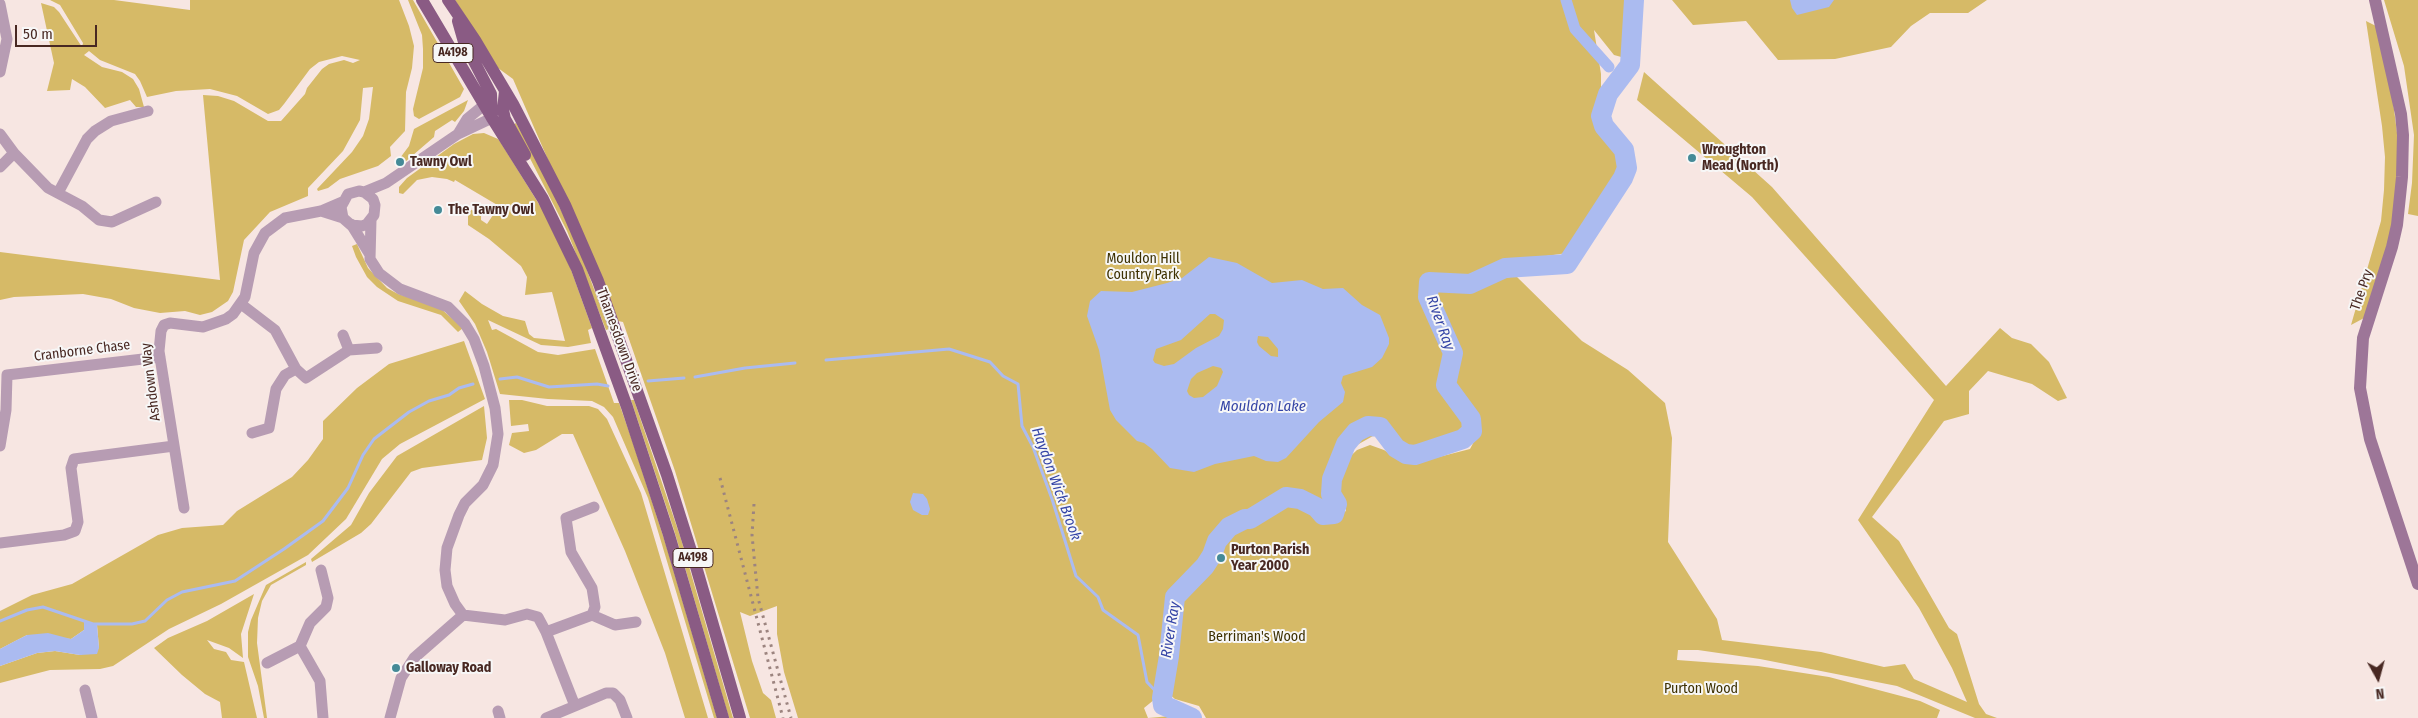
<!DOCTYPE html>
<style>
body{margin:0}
#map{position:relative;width:2418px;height:718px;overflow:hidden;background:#f7e6e2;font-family:"Fira Sans Condensed",sans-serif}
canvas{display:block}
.north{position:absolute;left:2353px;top:653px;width:50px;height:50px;-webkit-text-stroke:4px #f7f7f7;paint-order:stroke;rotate:173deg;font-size:14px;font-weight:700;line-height:20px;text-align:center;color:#482822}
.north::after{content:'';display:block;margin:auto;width:18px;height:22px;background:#482822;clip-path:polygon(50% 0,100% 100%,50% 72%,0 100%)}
.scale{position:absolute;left:15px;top:25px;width:82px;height:22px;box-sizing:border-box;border:2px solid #482822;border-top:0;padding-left:6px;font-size:15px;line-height:18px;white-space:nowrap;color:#482822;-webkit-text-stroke:4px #f7f7f7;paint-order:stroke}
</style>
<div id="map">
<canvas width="2418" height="718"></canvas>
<div class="north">N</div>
<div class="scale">50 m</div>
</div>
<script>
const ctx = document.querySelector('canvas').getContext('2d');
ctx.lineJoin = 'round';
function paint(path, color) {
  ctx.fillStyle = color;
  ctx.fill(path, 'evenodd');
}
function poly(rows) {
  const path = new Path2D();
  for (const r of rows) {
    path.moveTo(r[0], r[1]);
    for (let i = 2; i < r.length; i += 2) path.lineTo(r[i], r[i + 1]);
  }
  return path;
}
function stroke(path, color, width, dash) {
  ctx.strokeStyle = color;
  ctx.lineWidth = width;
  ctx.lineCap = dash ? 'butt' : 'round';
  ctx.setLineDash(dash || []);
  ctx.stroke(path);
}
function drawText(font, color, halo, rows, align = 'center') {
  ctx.font = font + ' "Fira Sans Condensed",sans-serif';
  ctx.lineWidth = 4;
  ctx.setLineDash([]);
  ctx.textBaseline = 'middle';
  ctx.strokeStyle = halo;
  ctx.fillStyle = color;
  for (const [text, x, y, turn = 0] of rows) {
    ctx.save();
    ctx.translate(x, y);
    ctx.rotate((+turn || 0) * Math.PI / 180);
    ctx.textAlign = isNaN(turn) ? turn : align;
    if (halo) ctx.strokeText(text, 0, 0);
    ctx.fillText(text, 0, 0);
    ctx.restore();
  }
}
paint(poly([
 [50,0,114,0,190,10,190,0,399,0,409,26,414,46,412,68,406,92,405,131,390,147,391,156,378,166,340,179,328,188,318,191,317,189,352,152,363,136,369,119,373,87,363,88,360,120,343,151,308,188,308,196,270,212,244,240,233,292,228,301,212,312,200,315,185,311,160,313,134,308,111,299,83,294,14,297,0,300,0,252,220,280,203,95,218,96,234,101,268,121,281,121,305,94,307,88,322,69,329,64,344,60,353,63,360,60,342,56,319,62,310,69,284,104,279,110,268,114,237,96,210,89,176,91,147,97,140,81,135,74,100,60,89,51,84,55,102,67,122,72,133,79,139,89,144,107,136,107,130,100,105,108,85,87,72,79,70,90,47,91,54,63,41,3,54,7,59,12,82,47,83,43,60,5],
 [408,0,413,0,464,89,460,97,419,119,414,116,413,109,423,68,423,49,422,35],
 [455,0,1630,0,1625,58,1614,55,1594,30,1601,74,1601,89,1597,113,1600,125,1615,132,1621,142,1625,158,1626,174,1615,193,1605,202,1580,239,1567,253,1526,259,1497,269,1471,281,1424,283,1427,294,1430,297,1431,293,1437,291,1465,291,1488,281,1516,276,1582,341,1628,370,1665,403,1672,438,1668,542,1717,619,1722,640,1821,652,1884,667,1905,664,1914,679,1967,702,1952,668,1919,608,1858,520,1934,400,1752,197,1637,100,1644,72,1772,187,1946,386,2000,328,2012,338,2031,344,2049,362,2067,398,2058,401,2032,384,1988,371,1969,391,1969,414,1944,421,1872,517,1899,541,1949,628,1957,634,1979,704,1986,714,1997,718,1975,718,1897,686,1760,659,1698,650,1678,650,1677,660,1758,666,1829,677,1920,701,1940,710,1937,718,1206,718,1199,706,1175,699,1169,694,1168,684,1177,651,1176,597,1184,584,1197,575,1215,554,1221,537,1230,528,1269,518,1282,504,1301,500,1307,501,1311,510,1323,518,1330,519,1346,511,1346,504,1339,493,1340,504,1330,514,1316,499,1307,496,1281,502,1258,517,1230,524,1219,536,1200,566,1179,584,1170,602,1172,635,1155,699,1144,708,1148,718,1171,716,1175,718,798,718,784,672,777,634,777,606,750,616,740,612,752,661,763,693,771,700,776,718,750,718,675,471,623,322,618,321,513,79,498,68],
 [1449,382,1459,398,1475,412,1478,434,1470,449,1423,461,1403,462,1384,450,1370,445,1357,450,1339,467,1343,457,1357,445,1380,432,1397,447,1410,453,1425,453,1468,442,1473,436,1475,423,1471,412,1452,397,1447,387],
 [1672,0,1987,0,1968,13,1930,13,1911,26,1891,47,1835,59,1778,60,1746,21,1693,25],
 [2384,0,2418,0,2418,216,2408,214,2412,183,2414,135,2404,66],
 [2366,21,2378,27,2388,63,2400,156,2392,228,2366,317,2351,325,2381,221,2384,190,2385,157,2382,126],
 [468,100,464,111,455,122,452,120,435,131,434,137,405,162,400,158,409,146,414,129],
 [516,123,541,167,579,249,609,329,606,330,567,231,513,125],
 [484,133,498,139,501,143,542,209,570,267,592,328,588,330,591,343,568,347,541,345,488,320,492,330,496,329,538,352,558,355,595,349,614,403,619,403,633,443,666,545,717,718,714,718,648,498,613,417,604,407,592,401,548,399,500,394,487,352,475,324,459,301,465,291,482,304,503,316,525,321,529,334,534,338,565,341,552,292,525,295,527,277,521,266,489,239,468,225,468,208,481,215,481,220,487,224,499,206,455,180,454,182,447,179,432,177,417,180,403,194,399,193,399,187,407,178,454,144,473,134],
 [357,244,368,268,387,288,398,294,439,307,463,328,458,332,441,315,398,301,377,287,367,277,356,257,352,246],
 [464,341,485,399,400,444,382,459,346,519,308,555,221,604,169,629,113,666,100,669,50,670,0,683,0,666,37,653,55,651,80,655,99,648,97,625,84,621,84,630,71,639,27,635,0,649,0,611,32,595,72,584,158,535,182,528,223,525,237,511,292,477,308,460,323,439,323,421,357,388,389,364],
 [509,400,522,400,547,406,589,406,598,409,607,419,641,493,708,718,685,718,665,653,625,551,573,434,562,434,536,450,524,453,509,445,512,433,529,431,528,424,511,426],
 [631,400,634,400,681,539,733,718,729,718,674,530],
 [484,406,487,438,482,460,422,468,411,472,371,524,361,533,312,562,311,559,351,525,369,493,397,456],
 [306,562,306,565,271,585,262,601,258,618,257,643,267,718,264,718,258,686,248,657,248,632,251,620,266,585],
 [254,594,241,634,243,658,229,648,207,640,214,649,226,652,231,660,244,662,257,718,222,718,220,702,205,694,182,675,154,648,168,638,207,621]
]), '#d6ba67');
paint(poly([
 [1790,0,1834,0,1829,7,1797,15,1792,8],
 [1209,257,1237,263,1272,283,1302,280,1323,289,1343,288,1362,305,1380,315,1389,338,1389,344,1382,358,1372,367,1343,376,1341,383,1345,392,1343,402,1319,422,1286,458,1278,462,1266,461,1254,456,1215,464,1194,472,1170,468,1152,449,1144,443,1137,441,1116,420,1110,410,1099,350,1087,316,1090,301,1101,291,1132,292,1167,283,1182,278],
 [1210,314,1215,314,1224,320,1223,329,1219,336,1196,348,1174,364,1164,366,1155,363,1153,360,1156,349,1181,340],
 [1258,336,1268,337,1278,349,1278,357,1271,356,1259,346,1257,342],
 [1213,366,1221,368,1223,372,1217,386,1203,397,1194,398,1189,395,1187,391,1191,379,1197,373],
 [913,493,923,494,927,499,930,509,928,515,922,515,913,510,910,502],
 [84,621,97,625,99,648,97,654,80,655,55,651,37,653,0,666,0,649,15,641,27,635,48,633,71,639,84,630]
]), '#abbbf0');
stroke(poly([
 [826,360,949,349,990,362,1003,376,1018,384,1022,426,1033,447,1052,499,1076,576,1098,597,1103,610,1138,635,1147,682,1162,698],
 [695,377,745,368,795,363],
 [500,379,517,377,549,387,597,384,608,386],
 [648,381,684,378],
 [0,621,27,610,43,607,93,624,132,624,145,621,167,600,182,592,235,581,284,549,323,521,348,488,363,455,374,439,409,412,429,401,449,395,459,388,473,384]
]), '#abbbf0', 3);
stroke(poly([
 [1566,0,1575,29,1609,67]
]), '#abbbf0', 11);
stroke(poly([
 [1192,718,1163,705,1162,698,1169,656,1175,597,1205,566,1212,555,1217,541,1229,527,1245,519,1250,519,1286,497,1300,499,1316,507,1323,515,1334,514,1337,504,1331,494,1332,479,1346,444,1356,432,1368,426,1380,427,1396,448,1406,454,1415,455,1463,439,1472,431,1471,419,1446,385,1453,353,1428,297,1429,282,1470,284,1505,268,1567,264,1623,178,1627,168,1624,150,1604,126,1601,116,1608,94,1630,65,1634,0]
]), '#abbbf0', 20);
stroke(poly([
 [0,4,7,39,0,72],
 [0,134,14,153,48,188,82,206,99,220,112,222,156,202],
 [458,134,467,119,484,105],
 [0,167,14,153],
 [364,192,386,183,458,134,492,118],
 [58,193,87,139,95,131,111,121,148,111],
 [321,211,343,218,351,225,362,226,367,224,374,215,375,205,373,199,364,192,359,191,348,194,341,207,343,218],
 [371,220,370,259,379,273,400,289,448,307,465,324,474,339,484,366,495,408,498,434,493,465,483,485,465,503,459,515,447,548,445,570,447,586,455,604,463,615,414,658,401,678,390,718],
 [351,224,369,253],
 [241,304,275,330,296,369,306,378,349,350],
 [343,335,349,350,377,348],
 [252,433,269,428,276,389,285,375,296,369],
 [0,446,6,410,7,375,160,357],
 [184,508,159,351,161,331,164,325,170,323,203,327,226,319,233,314,245,297,254,253,265,233,285,218,321,211,342,202],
 [0,543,64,535,75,531,78,522,71,468,74,459,174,446],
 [463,615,505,620,527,614,538,617,546,632,575,706,606,693,613,693,620,700,627,718],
 [592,615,615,625,636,622],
 [546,632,592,615,595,607,592,588,571,552,566,518,594,507],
 [300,646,320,681,323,718],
 [267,663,300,646,310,623,326,607,328,598,321,570],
 [85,690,92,718],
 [498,711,500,718],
 [546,718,575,706]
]), '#b79cb3', 11);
stroke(poly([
 [2375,0,2401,114,2403,135,2402,177,2397,225,2392,247,2363,338,2360,388,2370,439,2418,584]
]), '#9d7698', 12);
stroke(poly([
 [422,0,492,118,543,199,577,269,627,407,669,535,723,718],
 [448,0,475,40,513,104,565,205,598,281,667,475,697,570,740,718],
 [458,21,464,42,491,94,492,118],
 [505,91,503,110,505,119,525,155]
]), '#8a5b84', 12);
stroke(poly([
 [720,478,783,718],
 [754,504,752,535,758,598,791,718]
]), '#9c847f', 3, [2.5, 5]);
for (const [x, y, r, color] of [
 [1692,158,5,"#458a97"],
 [400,162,5,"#458a97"],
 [438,210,5,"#458a97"],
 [1221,558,5,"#458a97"],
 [396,668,5,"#458a97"]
]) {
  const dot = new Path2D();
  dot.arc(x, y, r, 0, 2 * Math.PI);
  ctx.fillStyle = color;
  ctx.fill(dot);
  stroke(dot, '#f7f7f7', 2);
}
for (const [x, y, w] of [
 [453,53,40],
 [693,558,40]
]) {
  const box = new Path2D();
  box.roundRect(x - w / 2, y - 9.5, w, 19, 4);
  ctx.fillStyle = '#f7f7f7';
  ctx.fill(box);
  stroke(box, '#482822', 1);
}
drawText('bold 12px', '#482822', null, [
 ["A4198",453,53],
 ["A4198",693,558]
]);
drawText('bold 14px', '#482822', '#f7f7f7', [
 ["Wroughton",1702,150],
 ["Mead (North)",1702,166],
 ["Tawny Owl",410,162],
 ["The Tawny Owl",448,210],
 ["Purton Parish",1231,550],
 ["Year 2000",1231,566],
 ["Galloway Road",406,668]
], 'left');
drawText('14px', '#3d3001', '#f7f7f7', [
 ["Mouldon Hill",1143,259],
 ["Country Park",1143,275],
 ["Berriman's Wood",1257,637],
 ["Purton Wood",1701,689]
]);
drawText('14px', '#482822', '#f7f7f7', [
 ["The Pry",2362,290,-71],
 ["Thamesdown Drive",619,340,70],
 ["Cranborne Chase",82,351,-7],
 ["Ashdown Way",151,382,-97]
]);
drawText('italic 15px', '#3444a6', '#f7f7f7', [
 ["River Ray",1440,323,70],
 ["Mouldon Lake",1263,407],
 ["Haydon Wick Brook",1056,484,70],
 ["River Ray",1171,630,-81]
]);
</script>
